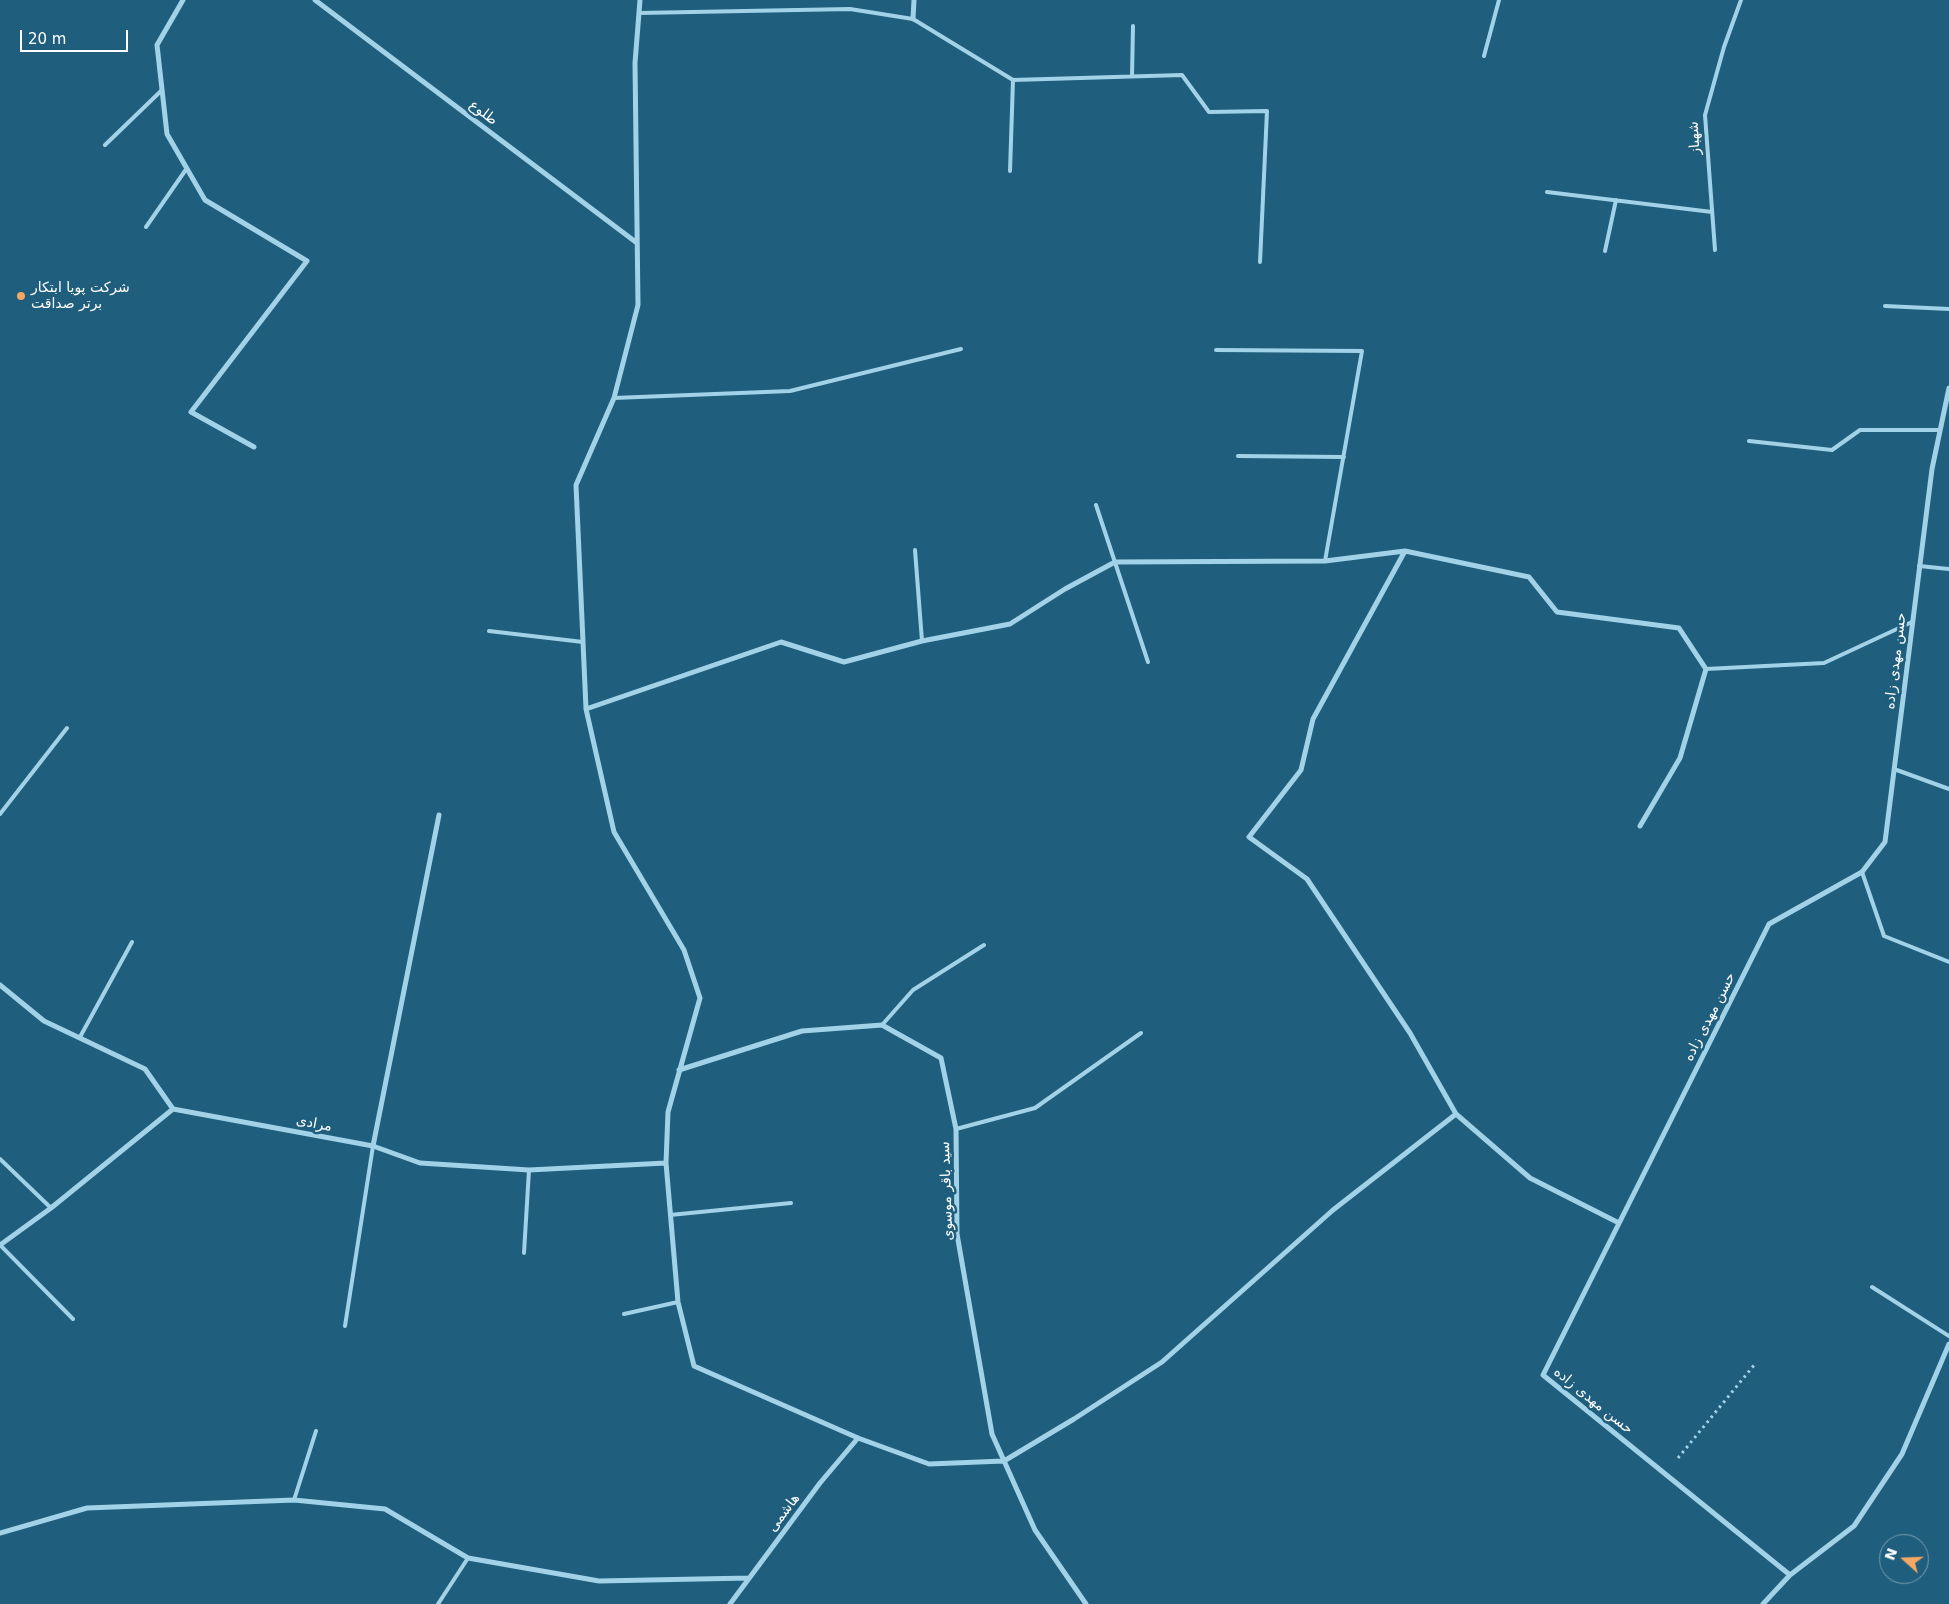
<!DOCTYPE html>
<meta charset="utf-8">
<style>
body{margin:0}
#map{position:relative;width:1949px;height:1604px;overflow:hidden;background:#1f5e7d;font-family:"DejaVu Sans",sans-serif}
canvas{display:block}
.north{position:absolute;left:1879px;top:1534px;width:50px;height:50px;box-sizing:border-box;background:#1f5e7d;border:1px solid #799eb1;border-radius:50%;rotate:290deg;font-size:14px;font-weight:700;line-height:20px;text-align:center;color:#fff}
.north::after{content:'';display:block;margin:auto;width:18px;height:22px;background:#f5a862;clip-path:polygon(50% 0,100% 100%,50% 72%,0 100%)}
.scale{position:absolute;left:20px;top:30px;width:108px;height:22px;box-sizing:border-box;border:2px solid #fff;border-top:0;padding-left:6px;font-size:15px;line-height:18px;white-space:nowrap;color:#fff;-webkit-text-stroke:4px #1f5e7d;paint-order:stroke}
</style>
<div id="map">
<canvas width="1949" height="1604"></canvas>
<div class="north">N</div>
<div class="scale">20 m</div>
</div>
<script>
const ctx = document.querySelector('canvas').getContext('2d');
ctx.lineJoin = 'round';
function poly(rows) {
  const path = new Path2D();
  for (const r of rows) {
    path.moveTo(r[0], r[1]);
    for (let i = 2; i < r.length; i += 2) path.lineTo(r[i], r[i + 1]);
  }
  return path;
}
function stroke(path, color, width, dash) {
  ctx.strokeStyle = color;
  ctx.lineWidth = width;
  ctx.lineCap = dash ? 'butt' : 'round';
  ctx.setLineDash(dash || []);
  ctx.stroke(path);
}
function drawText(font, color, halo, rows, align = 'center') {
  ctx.font = font + ' "DejaVu Sans","Noto Sans Arabic",sans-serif';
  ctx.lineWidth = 5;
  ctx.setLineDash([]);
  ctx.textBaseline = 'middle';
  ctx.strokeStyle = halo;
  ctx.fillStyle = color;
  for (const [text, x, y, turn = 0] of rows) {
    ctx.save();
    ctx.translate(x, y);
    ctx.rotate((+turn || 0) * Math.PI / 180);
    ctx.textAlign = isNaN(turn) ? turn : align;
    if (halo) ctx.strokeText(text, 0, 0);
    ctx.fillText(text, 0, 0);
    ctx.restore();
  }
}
stroke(poly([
 [1678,1458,1755,1364]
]), '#a2d2e7', 3, [2.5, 4]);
stroke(poly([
 [639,13,850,9,913,19,1013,80,1182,75,1209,112,1267,111,1260,262],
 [1484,56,1499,0],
 [1132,76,1133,26],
 [105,145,162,90],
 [1010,171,1013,80],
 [1547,192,1712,212],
 [146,227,187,168],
 [1715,250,1705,115,1724,47,1741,0],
 [1605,251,1616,200],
 [1885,306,1949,309],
 [1216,350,1362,351,1325,561],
 [614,398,790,391,961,349],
 [1749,441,1832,450,1860,430,1940,430],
 [1238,456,1344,457],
 [1096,505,1148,662],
 [915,550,922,641],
 [1919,566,1949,569],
 [489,631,583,642],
 [1706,669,1824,663,1912,622],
 [1894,769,1949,789],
 [0,814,67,728],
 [1862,872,1884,936,1949,962],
 [882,1025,913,990,984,945],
 [80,1037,132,942],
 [956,1129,1035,1108,1141,1033],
 [0,1159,51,1208],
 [670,1215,791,1203],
 [0,1245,73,1319],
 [524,1253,529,1170],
 [1872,1287,1949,1336],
 [624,1314,678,1302],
 [345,1326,373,1146],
 [294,1500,316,1431],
 [438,1604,468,1558]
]), '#a2d2e7', 4);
stroke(poly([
 [183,0,157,45,167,134,205,200,307,261,191,412,254,447],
 [315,0,637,243],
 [640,0,635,63,638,305,614,398,576,485,586,709,614,832,684,950,700,998,668,1112,666,1163,678,1302,694,1366,858,1438,929,1464,1004,1461,1074,1419,1162,1362,1333,1210,1456,1114],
 [913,19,914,0],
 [1405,551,1313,719,1301,770,1249,837,1307,879,1410,1033,1456,1114,1530,1178,1619,1223],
 [586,709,781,642,844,662,922,641,1010,624,1065,589,1115,562,1325,561,1405,551,1529,577,1557,612,1679,628,1706,669,1680,758,1640,826],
 [0,985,44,1021,145,1069,173,1109,373,1146,420,1163,529,1170,666,1163],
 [679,1070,802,1031,882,1025,941,1058,956,1129,957,1234,992,1434,1035,1530,1086,1604],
 [373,1146,439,815],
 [0,1245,51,1208,173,1109],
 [0,1533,87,1508,294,1500,385,1509,468,1558,599,1581,749,1578],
 [1790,1575,1543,1375,1769,924,1862,872,1885,842,1932,469,1949,388],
 [730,1604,820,1483,858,1438],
 [1763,1604,1790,1575,1854,1526,1902,1454,1949,1344]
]), '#a2d2e7', 5);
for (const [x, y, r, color] of [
 [21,296,5,"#f5a862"]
]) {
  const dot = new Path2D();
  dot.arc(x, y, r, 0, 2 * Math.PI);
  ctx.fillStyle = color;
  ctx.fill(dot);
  stroke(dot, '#1f5e7d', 2);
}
drawText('14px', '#fff', '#1f5e7d', [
 ["طلوع",483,113,37],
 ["شهباز",1695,138,-94],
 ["حسن مهدی زاده",1896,661,-83],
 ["حسن مهدی زاده",1710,1017,-63],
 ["مرادی",314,1124,11],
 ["سید باقر موسوی",947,1191,-92],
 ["حسن مهدی زاده",1593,1401,39],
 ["هاشمی",784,1513,-53]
]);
drawText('14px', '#fff', '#1f5e7d', [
 ["شرکت پویا ابتکار",31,288],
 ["برتر صداقت",31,304]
], 'left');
</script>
